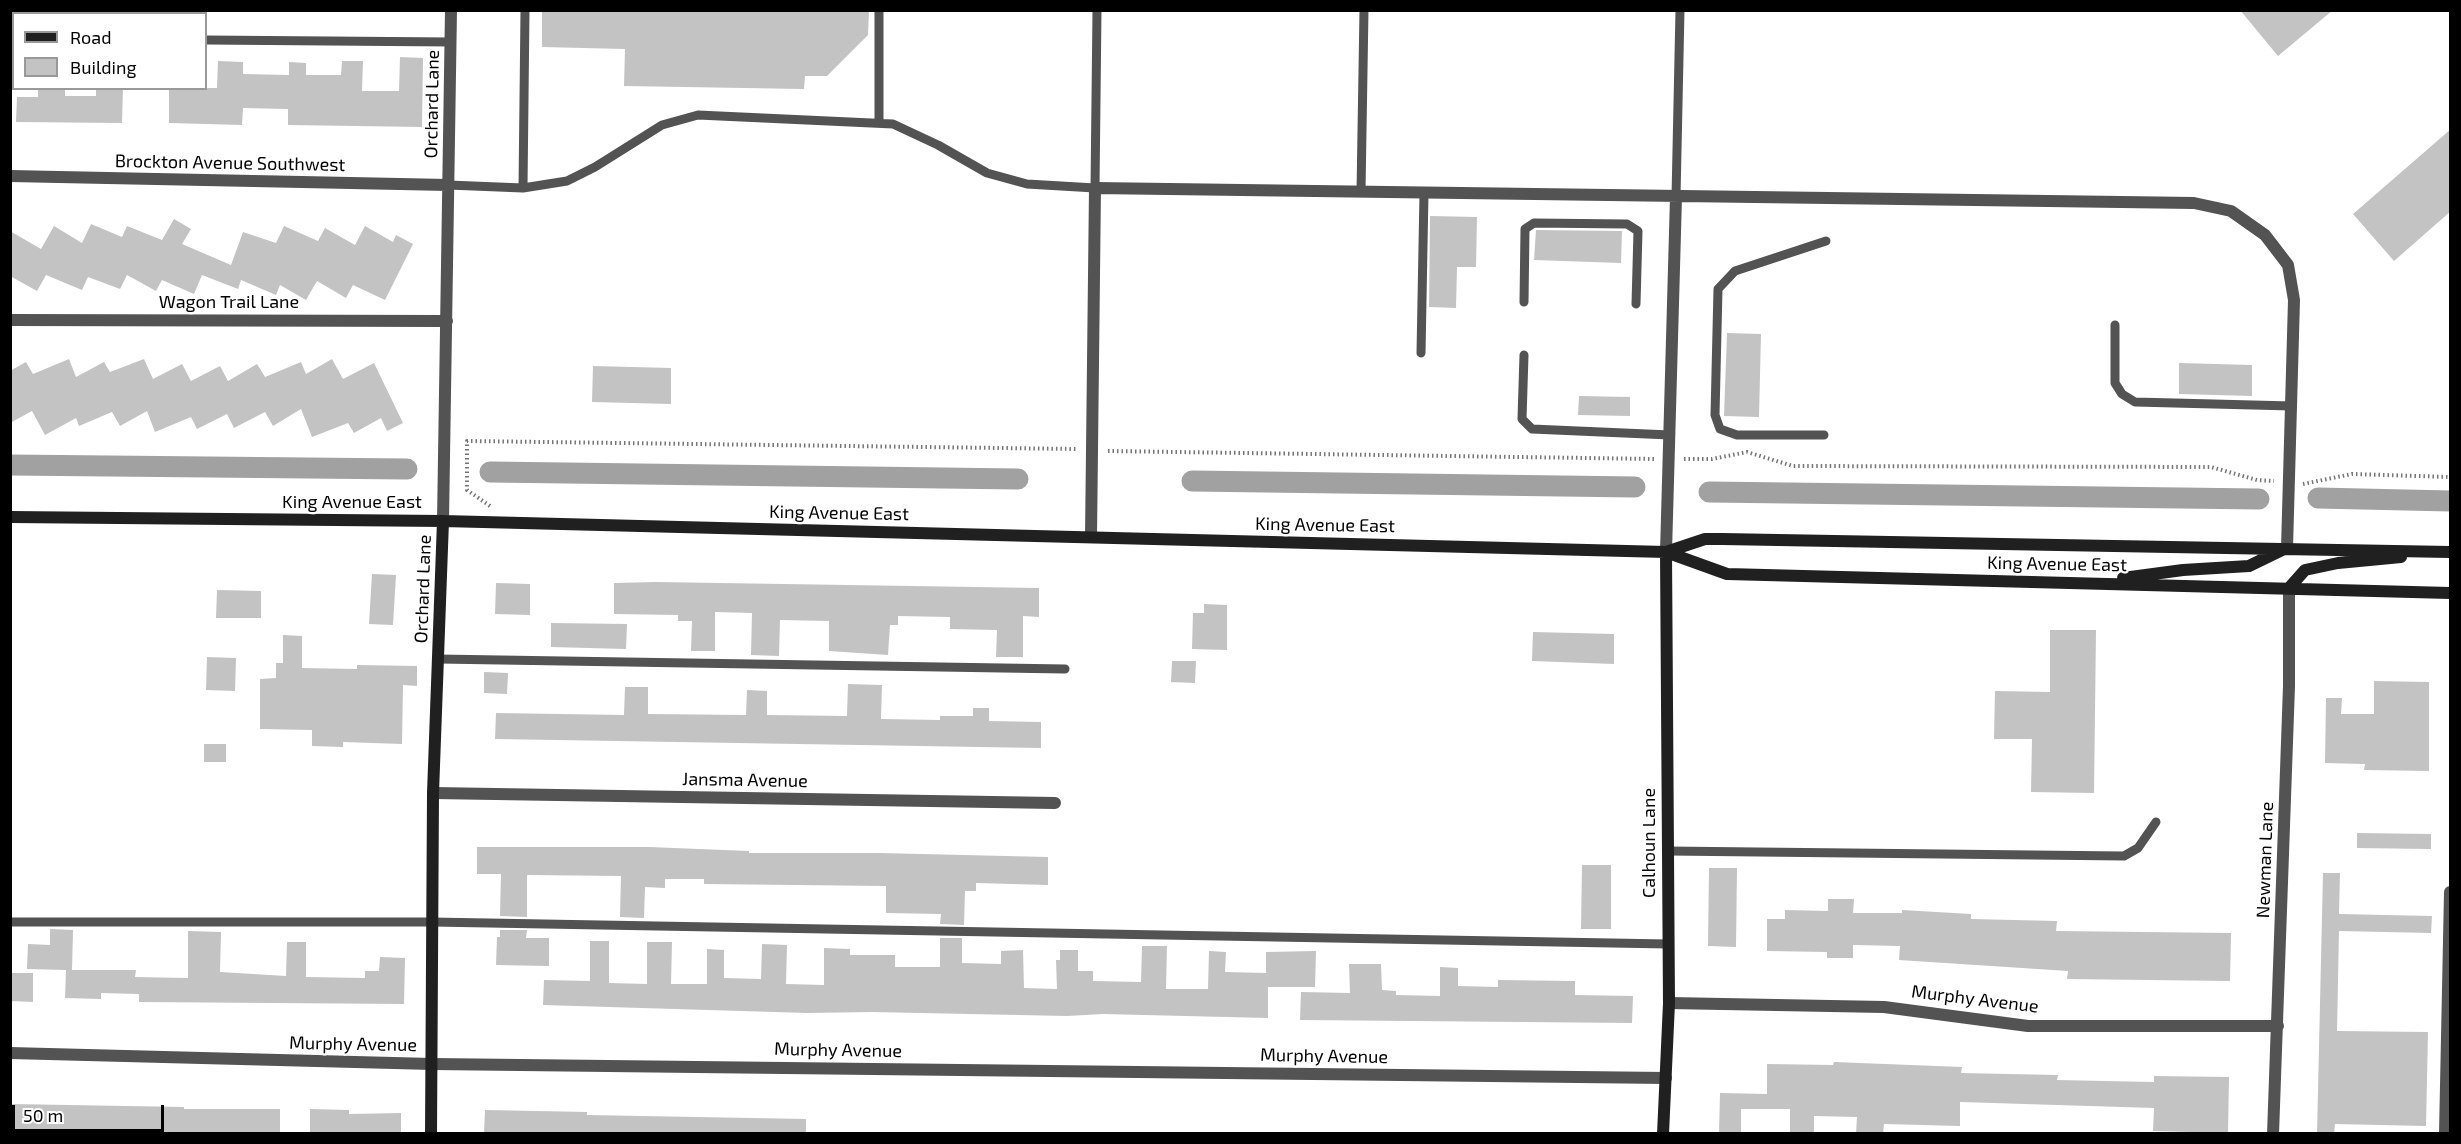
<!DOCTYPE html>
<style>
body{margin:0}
#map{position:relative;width:2461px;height:1144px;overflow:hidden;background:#fff;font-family:"Exo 2",sans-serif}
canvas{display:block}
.frame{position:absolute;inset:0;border:12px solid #000;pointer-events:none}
.legend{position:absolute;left:12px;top:12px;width:195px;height:78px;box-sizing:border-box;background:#fff;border:2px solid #999;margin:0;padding:8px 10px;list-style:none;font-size:18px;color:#000}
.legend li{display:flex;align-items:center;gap:12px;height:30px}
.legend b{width:30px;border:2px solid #999}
.scale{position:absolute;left:12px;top:1105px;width:152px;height:27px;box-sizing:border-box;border:3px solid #000;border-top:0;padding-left:8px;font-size:18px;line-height:21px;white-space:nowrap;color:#000;-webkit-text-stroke:4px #fff;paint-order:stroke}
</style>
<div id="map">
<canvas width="2461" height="1144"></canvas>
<div class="frame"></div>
<ul class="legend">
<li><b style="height:8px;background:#202020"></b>Road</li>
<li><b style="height:16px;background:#c3c3c3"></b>Building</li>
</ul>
<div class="scale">50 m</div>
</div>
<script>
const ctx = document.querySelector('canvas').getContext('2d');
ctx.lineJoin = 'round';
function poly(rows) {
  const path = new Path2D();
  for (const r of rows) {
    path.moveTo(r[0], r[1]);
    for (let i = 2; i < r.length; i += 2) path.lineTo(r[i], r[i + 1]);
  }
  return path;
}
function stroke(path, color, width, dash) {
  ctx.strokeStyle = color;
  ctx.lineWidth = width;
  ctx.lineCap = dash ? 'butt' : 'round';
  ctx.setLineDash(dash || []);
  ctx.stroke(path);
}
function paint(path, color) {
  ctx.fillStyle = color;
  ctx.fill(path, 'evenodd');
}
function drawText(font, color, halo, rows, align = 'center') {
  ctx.font = font + ' "Exo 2",sans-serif';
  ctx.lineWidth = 4.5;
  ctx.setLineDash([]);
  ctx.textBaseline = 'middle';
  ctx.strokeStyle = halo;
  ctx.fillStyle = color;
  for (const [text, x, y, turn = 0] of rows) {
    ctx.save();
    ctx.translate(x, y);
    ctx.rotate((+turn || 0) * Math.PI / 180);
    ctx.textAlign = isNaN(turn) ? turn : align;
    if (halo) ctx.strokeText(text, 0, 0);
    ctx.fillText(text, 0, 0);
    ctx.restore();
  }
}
stroke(poly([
 [10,465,407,469],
 [490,472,1018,479],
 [1192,481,1635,487],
 [1709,492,2259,499],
 [2318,498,2450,501]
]), '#a1a1a1', 21);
paint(poly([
 [542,10,869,10,868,35,827,76,805,76,804,89,624,86,625,49,542,47],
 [2240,10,2333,10,2278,56],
 [400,57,423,58,422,127,288,125,288,109,243,108,242,125,169,123,169,88,217,88,218,61,243,62,243,74,289,75,289,62,306,63,306,75,341,75,342,61,363,61,362,91,399,91],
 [38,88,65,88,65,96,96,96,96,88,123,88,122,123,16,122,17,97,38,97],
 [2451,129,2451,211,2394,261,2353,214],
 [1430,216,1477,217,1476,267,1457,267,1456,308,1429,307],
 [174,219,191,229,182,244,231,265,243,232,276,243,284,226,318,241,325,228,355,245,365,226,393,242,396,235,413,244,385,300,353,285,346,298,317,281,306,300,280,285,276,295,241,280,238,289,202,275,194,294,162,280,156,291,127,275,120,289,88,277,82,290,46,275,37,291,10,276,10,231,41,249,54,226,82,243,91,224,122,237,127,226,162,240],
 [1536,230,1622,231,1621,263,1534,260],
 [1727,333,1761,334,1759,417,1724,416],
 [69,359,76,377,104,362,110,372,144,359,153,379,182,364,191,381,220,366,228,381,257,364,265,377,301,362,306,374,332,359,343,379,374,363,403,423,387,431,381,418,354,433,348,423,312,437,301,409,273,426,265,412,234,428,227,414,197,429,191,417,155,432,147,411,120,426,112,412,79,426,76,418,45,435,32,411,10,423,10,371,26,362,33,374],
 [2179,363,2252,365,2252,396,2179,394],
 [593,366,671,368,671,404,592,402],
 [1579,396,1630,397,1630,416,1578,415],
 [372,574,396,575,393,625,369,624],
 [656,582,1039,588,1039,617,1023,616,1023,657,996,657,997,630,950,629,950,617,898,616,898,625,890,625,888,655,829,651,829,621,780,620,779,656,751,655,752,613,715,612,715,651,691,651,692,621,678,621,678,615,614,614,614,583],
 [496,583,530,584,530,615,495,614],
 [217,590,261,591,261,618,216,618],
 [1204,604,1227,605,1227,650,1192,649,1193,613,1204,613],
 [551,623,627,624,626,649,551,647],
 [2050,630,2096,630,2094,793,2031,792,2032,739,1994,739,1995,691,2050,692],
 [1533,632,1614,634,1614,664,1532,661],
 [283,635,302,636,302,668,357,669,357,665,417,666,417,686,403,685,402,744,343,742,343,747,312,746,312,730,260,729,260,679,276,678,276,663,283,663],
 [207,657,236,658,235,691,206,690],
 [1172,661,1196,661,1195,683,1171,682],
 [484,672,508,673,507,694,484,693],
 [2374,681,2429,682,2429,771,2364,770,2365,764,2325,763,2326,698,2342,698,2341,714,2374,714],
 [848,684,882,685,881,719,940,720,940,716,973,716,973,708,989,708,989,721,1041,722,1041,748,495,739,496,713,624,715,625,687,648,687,648,714,746,715,747,690,767,691,767,715,847,716],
 [204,744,226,744,226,762,204,762],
 [2357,833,2431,834,2431,849,2357,848],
 [477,847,649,847,749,851,749,853,879,853,1048,857,1048,885,976,883,976,891,965,891,964,925,940,924,941,914,886,913,886,886,704,884,704,879,665,879,665,888,645,887,644,918,620,917,621,876,527,875,527,917,500,916,501,874,477,874],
 [1582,865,1611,865,1611,929,1581,929],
 [1709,868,1737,868,1736,947,1708,946],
 [2323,873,2340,873,2339,914,2432,916,2431,933,2339,931,2337,1031,2428,1032,2426,1126,2335,1124,2334,1134,2317,1134],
 [1828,899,1854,899,1853,913,1902,913,1902,910,1971,914,1971,919,2057,921,2056,931,2231,933,2230,981,2067,979,2068,971,1899,960,1900,946,1853,945,1853,958,1827,958,1827,952,1767,951,1767,919,1785,919,1785,910,1828,911],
 [50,929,73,930,72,970,136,970,135,977,188,978,188,931,221,932,220,972,286,976,287,942,306,942,306,977,365,978,365,971,379,971,380,957,405,958,404,1004,139,1002,139,994,101,993,101,999,65,998,66,970,27,969,28,944,50,945],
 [500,930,527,930,526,938,549,938,549,966,496,965,497,937,500,937],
 [940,938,962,938,962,963,1001,964,1001,951,1023,950,1024,988,1057,989,1056,960,1060,960,1060,950,1078,950,1078,971,1093,971,1093,981,1141,982,1142,946,1167,946,1166,989,1208,989,1209,951,1226,952,1225,972,1266,973,1266,952,1316,951,1315,987,1268,987,1268,1018,1103,1014,1067,1016,872,1012,807,1013,543,1005,544,980,590,981,590,941,609,941,609,983,647,984,647,942,672,942,671,984,707,984,707,949,724,950,724,978,761,979,762,944,787,945,786,984,824,985,824,948,850,949,850,955,895,955,895,967,940,967],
 [1349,964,1381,964,1382,990,1396,991,1396,995,1440,996,1440,967,1458,968,1458,986,1498,987,1498,980,1575,981,1575,995,1633,996,1632,1023,1300,1020,1301,992,1350,993],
 [10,973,33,973,33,1002,10,1001],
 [1834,1062,1962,1067,1961,1073,2058,1075,2057,1080,2154,1082,2154,1076,2229,1077,2228,1133,2153,1131,2154,1108,1960,1102,1960,1126,1884,1124,1883,1134,1856,1134,1857,1117,1814,1116,1814,1134,1790,1134,1790,1109,1741,1109,1741,1134,1719,1134,1720,1093,1767,1094,1767,1064,1833,1065],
 [10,1104,184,1107,184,1109,280,1109,280,1134,10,1131],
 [310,1109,349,1110,349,1114,401,1113,401,1134,310,1134],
 [485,1110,587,1112,587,1115,806,1119,806,1134,484,1134]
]), '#c3c3c3');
stroke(poly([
 [1108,451,1655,459],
 [1684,459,1712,459,1747,452,1793,466,2211,467,2257,480,2274,481],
 [2303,484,2352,474,2450,477],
 [490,506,467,490,467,441,1076,449]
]), '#757575', 4, [1.5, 3]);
stroke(poly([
 [10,37,14,37],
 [206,40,451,42],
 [879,123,879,10],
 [448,185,523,188,567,181,595,167,662,125,698,115,893,124,938,145,987,173,1027,184,1095,188,1097,10],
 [523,188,525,10],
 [1361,192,1364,10],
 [1676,197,1680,10],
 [1524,302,1525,229,1534,223,1627,224,1638,231,1636,304],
 [2115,325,2115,383,2122,394,2135,402,2292,406],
 [1421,353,1424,193],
 [1524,355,1522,419,1532,429,1670,435],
 [1824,435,1737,435,1720,429,1715,415,1718,289,1735,271,1826,241],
 [438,659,1065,669],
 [1667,851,2124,856,2138,848,2156,822],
 [10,922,432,922,1668,944]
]), '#535353', 9);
stroke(poly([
 [10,176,448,185],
 [10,320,447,321],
 [443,521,451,10],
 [1091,537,1095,188,2194,203,2231,211,2265,235,2288,265,2294,300,2287,548],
 [1666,552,1676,197],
 [433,793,1055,803],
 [1669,1003,1884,1007,2028,1026,2278,1026],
 [10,1053,432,1064,1666,1078],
 [2273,1134,2289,686,2289,588],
 [2445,1134,2450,892]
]), '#535353', 12);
stroke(poly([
 [10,517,443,521,1666,552,1727,574,2450,593],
 [1666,552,1705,539,1722,539,2450,552],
 [2123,578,2183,570,2249,566,2284,549],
 [2289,588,2305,570,2338,563,2401,557],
 [431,1134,433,793,443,521],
 [1663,1134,1669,1003,1666,552]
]), '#202020', 12);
drawText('18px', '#000', '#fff', [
 ["Orchard Lane",432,104,-89],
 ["Brockton Avenue Southwest",230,163,1],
 ["Wagon Trail Lane",229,302],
 ["King Avenue East",352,502],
 ["King Avenue East",839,513,1],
 ["King Avenue East",1325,525,1],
 ["King Avenue East",2057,564,1],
 ["Orchard Lane",423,589,-88],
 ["Jansma Avenue",745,780,1],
 ["Calhoun Lane",1649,843,-90],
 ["Newman Lane",2265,860,-88],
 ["Murphy Avenue",1975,999,7],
 ["Murphy Avenue",353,1044,1],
 ["Murphy Avenue",838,1050,1],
 ["Murphy Avenue",1324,1056,1]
]);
</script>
